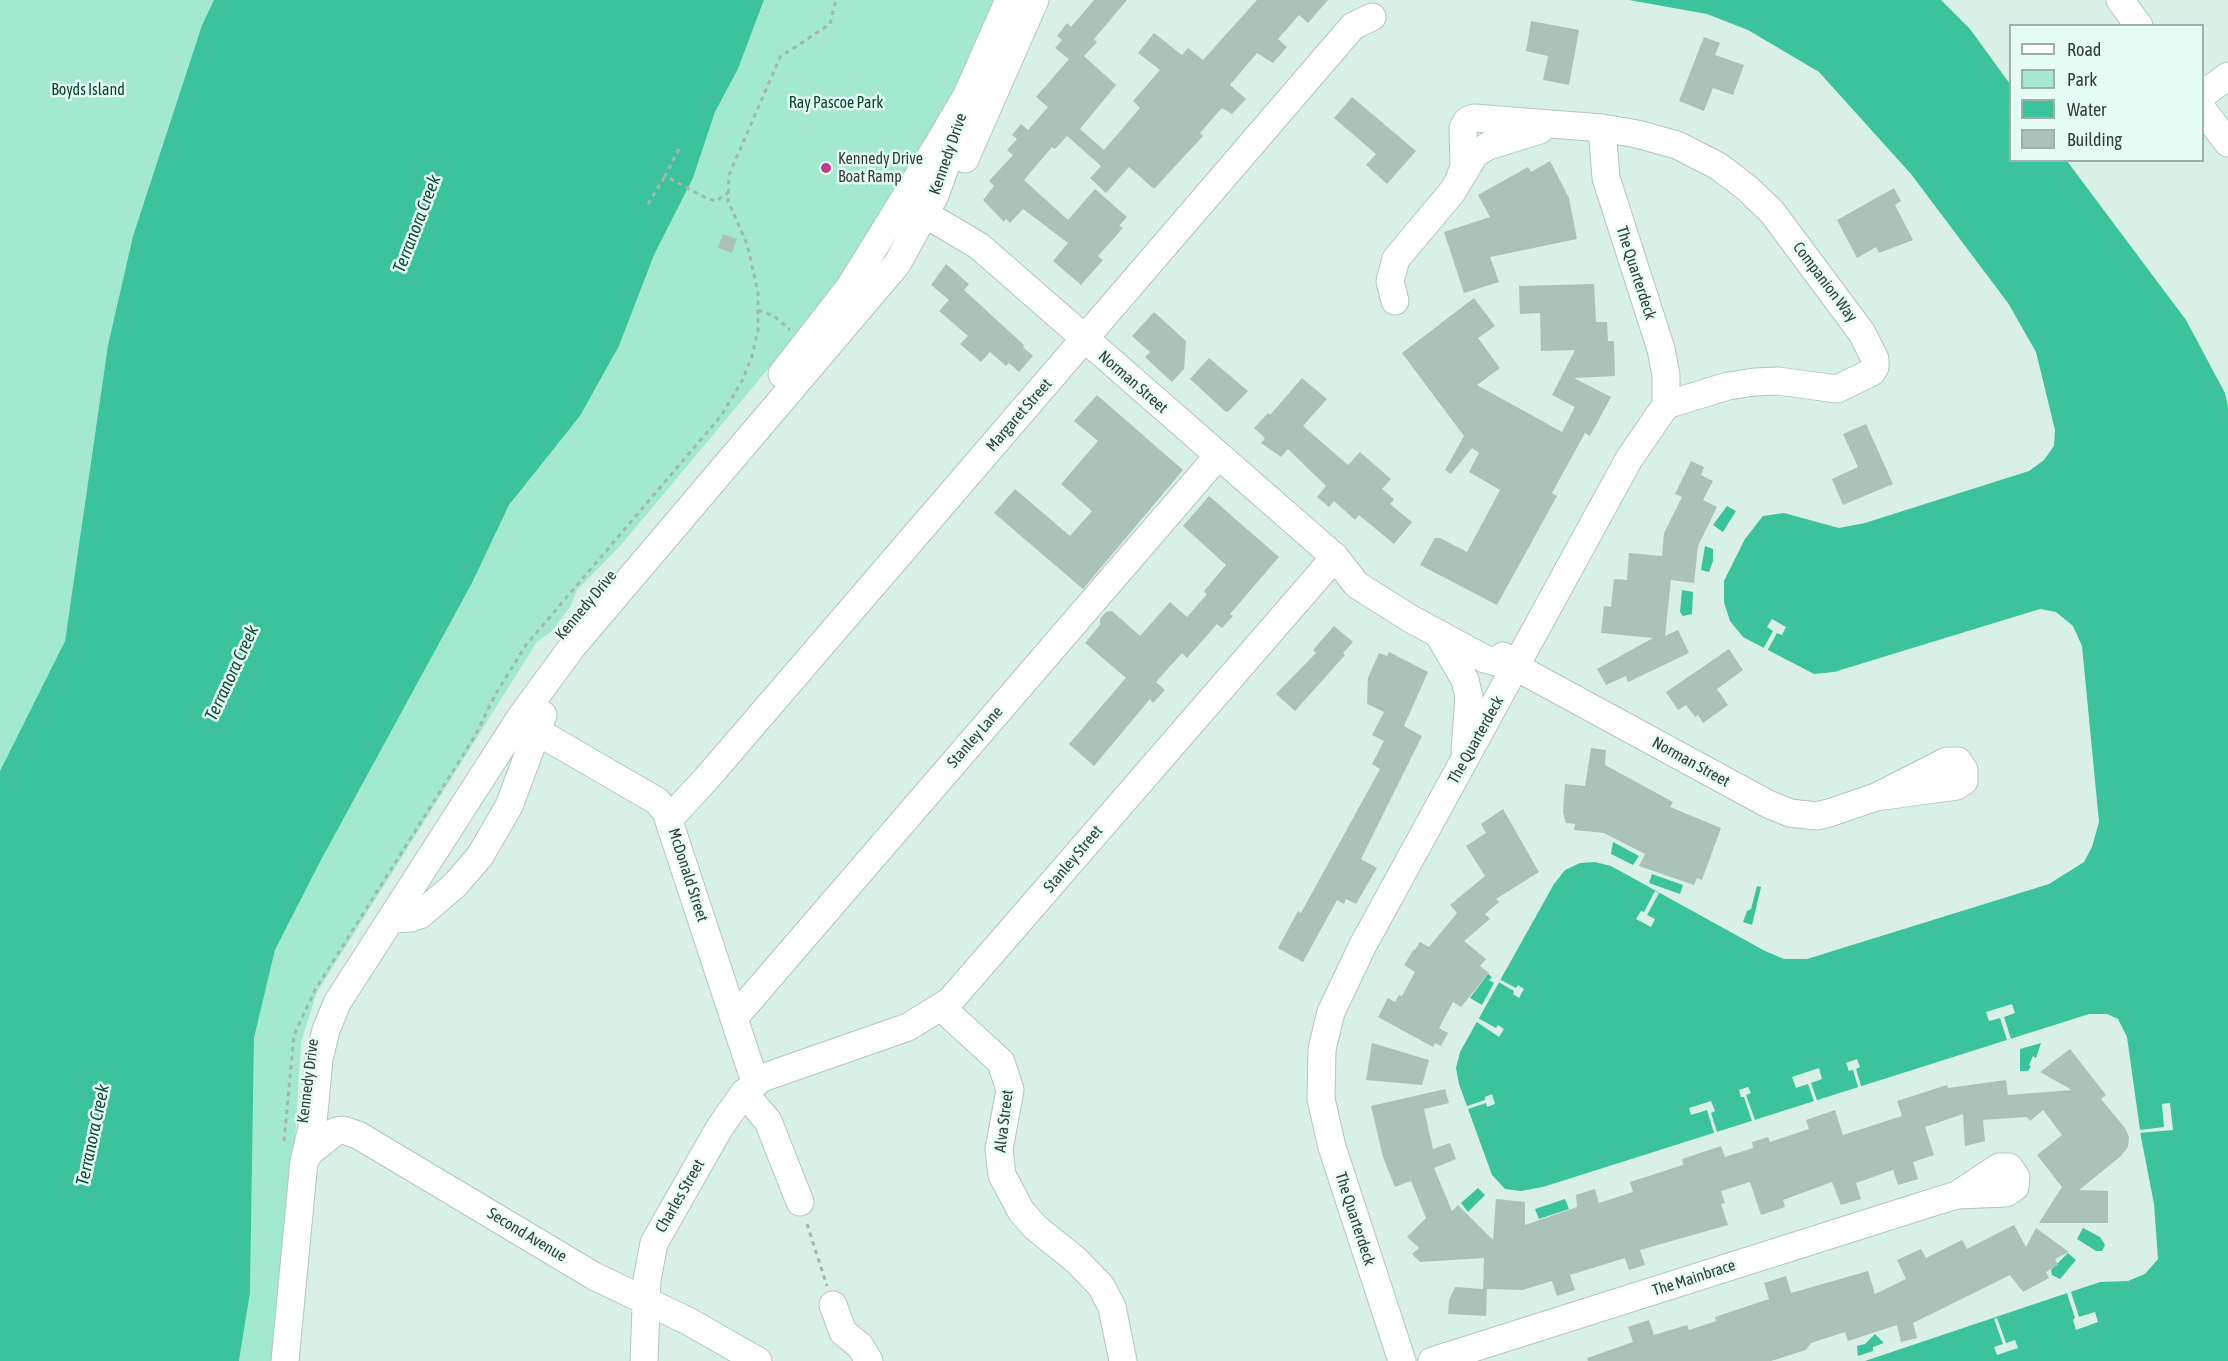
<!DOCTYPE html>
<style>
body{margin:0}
#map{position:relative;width:2228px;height:1361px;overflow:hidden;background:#d8f0e6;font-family:"Asap Condensed",sans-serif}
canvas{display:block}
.legend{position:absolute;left:2009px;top:24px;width:195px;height:138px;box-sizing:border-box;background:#e5fdf4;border:2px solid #9eb0a9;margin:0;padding:8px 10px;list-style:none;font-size:18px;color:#333d39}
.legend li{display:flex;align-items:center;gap:12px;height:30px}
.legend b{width:30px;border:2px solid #9eb0a9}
</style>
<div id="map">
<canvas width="2228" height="1361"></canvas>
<ul class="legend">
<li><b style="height:8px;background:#fff"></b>Road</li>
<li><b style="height:16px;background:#a2e9cf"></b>Park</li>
<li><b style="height:16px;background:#3dc39c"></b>Water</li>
<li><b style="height:16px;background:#abc2b9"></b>Building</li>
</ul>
</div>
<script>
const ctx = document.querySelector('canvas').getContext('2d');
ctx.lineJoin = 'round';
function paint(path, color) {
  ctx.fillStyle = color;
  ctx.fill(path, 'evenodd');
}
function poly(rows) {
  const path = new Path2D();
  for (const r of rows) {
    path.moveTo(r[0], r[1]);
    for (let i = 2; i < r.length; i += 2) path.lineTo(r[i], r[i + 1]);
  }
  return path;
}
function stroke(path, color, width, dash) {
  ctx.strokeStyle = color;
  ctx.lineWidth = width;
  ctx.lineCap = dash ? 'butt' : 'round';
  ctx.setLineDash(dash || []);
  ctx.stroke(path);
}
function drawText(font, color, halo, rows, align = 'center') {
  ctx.font = font + ' "Asap Condensed",sans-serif';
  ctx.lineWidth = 5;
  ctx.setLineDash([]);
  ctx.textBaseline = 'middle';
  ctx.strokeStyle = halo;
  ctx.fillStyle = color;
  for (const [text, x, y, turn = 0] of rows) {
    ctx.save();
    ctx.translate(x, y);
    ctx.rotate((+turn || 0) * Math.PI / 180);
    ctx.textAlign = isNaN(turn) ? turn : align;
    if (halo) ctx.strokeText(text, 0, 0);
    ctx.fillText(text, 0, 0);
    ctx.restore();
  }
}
paint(poly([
 [0,0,214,0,202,25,133,236,108,345,65,641,0,771],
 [764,0,998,0,934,142,850,273,783,357,768,369,621,545,577,590,570,607,552,631,537,642,317,992,301,1042,289,1235,275,1361,239,1361,250,1293,254,1038,275,950,321,860,472,583,509,505,580,416,619,346,654,255,693,178,715,112,738,69]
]), '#a2e9cf');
paint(poly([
 [214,0,764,0,738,69,715,112,693,178,654,255,619,346,580,416,509,505,472,583,321,860,275,950,254,1038,250,1293,239,1361,0,1361,0,771,65,641,108,345,133,236,202,25],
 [1629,0,1941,0,1970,29,2010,84,2010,160,2067,161,2186,320,2225,393,2228,407,2228,1361,1865,1361,2100,1282,2128,1281,2145,1274,2158,1259,2154,1204,2141,1137,2127,1037,2118,1019,2107,1014,2089,1014,1543,1187,1521,1191,1505,1189,1492,1175,1459,1084,1456,1068,1460,1052,1554,884,1565,870,1580,863,1595,862,1611,866,1765,951,1784,959,1807,959,2049,884,2084,862,2092,847,2099,822,2082,646,2073,626,2056,612,2040,609,1834,672,1814,674,1743,637,1730,621,1724,602,1724,581,1745,539,1763,516,1784,513,1839,528,1865,523,2029,471,2044,460,2054,446,2055,430,2036,352,2008,303,1911,174,1819,72,1748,30,1707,14],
 [1727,506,1736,511,1723,532,1713,525],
 [1705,546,1713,549,1713,561,1709,572,1701,570],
 [1682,590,1693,592,1692,614,1683,616,1680,612],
 [1613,842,1639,856,1633,865,1611,854],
 [1652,874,1683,885,1680,894,1649,883],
 [1757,886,1761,887,1752,925,1743,922,1747,911,1751,909],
 [1488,974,1492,977,1489,980,1494,983,1482,1005,1470,998],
 [2041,1043,2036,1058,2033,1056,2029,1065,2031,1066,2028,1071,2020,1071,2020,1049],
 [1478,1188,1485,1195,1468,1212,1461,1203],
 [1565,1199,1569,1209,1539,1219,1535,1209],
 [2083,1228,2100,1237,2105,1245,2102,1251,2096,1251,2077,1239],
 [2068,1253,2076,1260,2060,1279,2052,1275,2051,1270],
 [1875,1334,1884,1343,1873,1347,1873,1351,1858,1356,1857,1346,1865,1344]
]), '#3dc39c');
paint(poly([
 [1772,619,1786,627,1782,635,1777,633,1766,653,1762,651,1773,631,1767,627],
 [1655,891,1659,893,1647,915,1655,919,1651,927,1636,919,1641,911,1644,912],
 [1499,979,1516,988,1518,985,1524,989,1519,998,1513,994,1514,991,1497,981],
 [2012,1004,2015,1013,2004,1017,2011,1039,2007,1040,2000,1018,1989,1021,1986,1012],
 [1476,1017,1496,1028,1498,1025,1504,1029,1499,1037,1474,1020],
 [1857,1059,1860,1067,1856,1069,1862,1089,1859,1090,1853,1070,1849,1071,1846,1063],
 [1819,1068,1822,1079,1811,1083,1818,1103,1815,1104,1808,1084,1796,1088,1792,1077],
 [1748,1087,1751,1093,1746,1095,1755,1120,1752,1121,1744,1097,1741,1097,1739,1090],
 [1492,1094,1495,1104,1487,1107,1486,1103,1465,1110,1464,1107,1485,1100,1485,1097],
 [1711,1101,1715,1111,1711,1113,1718,1135,1715,1136,1707,1110,1691,1115,1689,1108],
 [2170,1103,2173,1130,2139,1133,2139,1130,2164,1127,2162,1104],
 [2071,1292,2079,1317,2095,1312,2098,1322,2076,1330,2073,1320,2075,1318,2067,1293],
 [1997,1318,2006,1343,2015,1340,2018,1348,1997,1355,1994,1347,2003,1344,1994,1319]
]), '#d8f0e6');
paint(poly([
 [1094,0,1127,0,1094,39,1097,42,1084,56,1116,85,1080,129,1104,150,1140,108,1133,101,1160,70,1138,53,1154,33,1182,55,1188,48,1203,60,1257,0,1328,0,1308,23,1299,15,1278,39,1287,47,1273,63,1257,53,1230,85,1246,99,1232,114,1222,108,1219,111,1200,133,1203,136,1154,189,1129,167,1106,193,1090,178,1101,166,1067,136,1055,149,1052,147,1024,180,1068,220,1095,189,1127,217,1119,226,1123,228,1098,256,1103,260,1081,285,1053,261,1068,243,1023,209,1010,223,1006,219,1004,222,983,200,994,186,989,181,1013,155,1007,150,1017,139,1012,135,1021,124,1028,130,1048,107,1036,97,1069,59,1055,48,1062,40,1057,36,1067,23,1071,27],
 [1531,21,1579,30,1569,85,1543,80,1548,56,1526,51],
 [1704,37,1720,43,1715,55,1744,65,1733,95,1713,88,1704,111,1679,101],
 [1352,97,1416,151,1387,184,1366,165,1376,154,1334,118],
 [1550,161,1569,198,1577,239,1490,257,1499,282,1464,293,1444,232,1490,217,1478,195,1528,167,1531,172],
 [1894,188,1901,201,1895,205,1913,240,1879,253,1876,247,1857,258,1837,220],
 [723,234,737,239,732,253,718,248],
 [946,264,969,284,964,290,1024,345,1023,347,1033,356,1019,372,1009,363,1006,366,990,352,981,362,960,344,968,336,939,311,949,300,931,285],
 [1594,284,1596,322,1607,322,1608,341,1614,341,1615,376,1574,378,1611,397,1590,436,1585,433,1552,493,1557,496,1497,605,1420,565,1435,538,1440,538,1467,552,1500,490,1469,472,1479,453,1472,448,1451,474,1445,470,1464,436,1402,353,1474,298,1495,326,1478,338,1500,368,1477,385,1562,432,1575,407,1552,395,1575,350,1541,351,1540,313,1520,314,1519,286],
 [1154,312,1186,341,1184,369,1172,382,1145,357,1150,352,1132,336],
 [1209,358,1248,391,1229,411,1226,412,1190,379],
 [1302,378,1327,399,1303,426,1348,465,1360,452,1391,479,1382,489,1394,499,1390,504,1412,522,1394,544,1359,515,1355,520,1334,501,1329,507,1317,497,1326,486,1288,449,1281,457,1261,443,1265,438,1254,428,1268,413,1270,415],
 [1097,395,1183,470,1083,589,994,513,1015,489,1070,536,1092,511,1061,484,1098,441,1074,421],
 [1866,424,1893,484,1843,505,1832,479,1858,467,1843,434],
 [1691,461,1704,467,1701,475,1713,481,1703,500,1717,507,1698,546,1694,583,1671,580,1665,636,1678,630,1689,653,1628,682,1626,676,1606,685,1597,669,1653,638,1601,633,1604,606,1611,607,1614,579,1627,580,1629,553,1662,556,1664,533,1682,497,1675,494],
 [1209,496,1279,557,1230,614,1233,616,1222,628,1217,624,1187,658,1182,653,1156,682,1165,690,1153,703,1150,699,1094,766,1069,744,1126,678,1085,643,1100,625,1100,619,1106,612,1112,611,1140,636,1170,602,1187,617,1207,594,1204,591,1226,565,1183,526],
 [1334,626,1353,642,1343,653,1345,655,1295,711,1276,694,1316,653,1313,650],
 [1729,649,1743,670,1717,689,1728,705,1703,723,1698,715,1695,717,1686,705,1678,710,1666,692],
 [1389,652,1428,672,1404,726,1422,736,1361,859,1377,868,1356,904,1346,899,1344,904,1337,900,1303,962,1278,948,1298,911,1301,913,1380,769,1372,764,1384,741,1372,735,1384,712,1367,704,1368,678,1379,653,1387,656],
 [1591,748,1606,750,1605,765,1673,802,1670,807,1721,828,1702,880,1697,878,1694,885,1639,866,1645,854,1604,833,1574,830,1575,824,1566,823,1563,812,1565,784,1585,786],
 [1503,809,1539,872,1496,899,1499,902,1485,914,1490,919,1464,941,1486,959,1480,966,1489,973,1461,1007,1453,1002,1439,1028,1448,1033,1441,1046,1435,1043,1433,1047,1378,1017,1388,998,1395,1002,1399,995,1402,996,1415,972,1404,965,1414,949,1415,950,1420,942,1429,947,1457,913,1450,905,1485,876,1466,846,1486,833,1481,824],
 [1372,1043,1429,1060,1422,1085,1366,1080],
 [2070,1049,2106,1095,2101,1099,2125,1128,2129,1137,2128,1147,2121,1156,2079,1190,2108,1191,2108,1223,2039,1223,2062,1187,2037,1155,2062,1135,2043,1110,2030,1121,2027,1117,1983,1120,1985,1141,1965,1146,1963,1114,1925,1127,1934,1155,1913,1162,1918,1179,1898,1185,1893,1170,1856,1183,1861,1199,1841,1205,1832,1182,1783,1200,1785,1207,1761,1215,1750,1182,1721,1191,1725,1203,1721,1204,1728,1225,1640,1250,1645,1265,1629,1270,1625,1258,1570,1275,1575,1290,1557,1296,1552,1281,1522,1290,1487,1289,1486,1316,1448,1314,1449,1300,1455,1287,1483,1289,1484,1258,1420,1262,1412,1254,1419,1248,1407,1237,1426,1218,1411,1181,1395,1187,1383,1157,1371,1106,1445,1089,1449,1103,1424,1109,1433,1149,1450,1143,1456,1159,1434,1168,1452,1211,1458,1205,1493,1240,1496,1199,1525,1202,1525,1225,1577,1207,1576,1195,1595,1189,1599,1203,1633,1192,1630,1182,1683,1165,1682,1159,1721,1146,1725,1157,1753,1148,1752,1142,1768,1137,1770,1142,1809,1129,1806,1120,1835,1110,1843,1135,1902,1116,1897,1101,1947,1085,1948,1088,2006,1080,2008,1095,2072,1090,2040,1072],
 [2014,1225,2026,1247,2036,1228,2069,1252,2055,1259,2058,1265,2046,1272,2049,1278,2023,1292,2010,1275,1913,1323,1917,1338,1901,1342,1897,1325,1848,1341,1845,1332,1811,1343,1806,1350,1771,1361,1588,1361,1587,1358,1633,1342,1628,1327,1649,1320,1654,1335,1687,1325,1689,1330,1716,1321,1715,1317,1769,1299,1764,1283,1786,1276,1791,1293,1868,1271,1875,1294,1906,1279,1897,1260,1921,1249,1926,1258,1962,1240,1967,1249]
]), '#abc2b9');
const minor = poly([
 [2120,0,2139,26],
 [2202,95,2228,76],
 [2202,109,2228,143],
 [965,159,1035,0],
 [1458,182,1464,167,1463,128,1467,121,1474,118,1602,128,1637,134,1677,145,1718,166,1747,188,1772,212,1862,333,1875,359,1875,367,1872,372,1837,389,1778,381,1755,382,1728,386,1666,405],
 [909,218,918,212,925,214,979,246,1335,557,1357,585,1411,619,1485,659,1516,667],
 [1395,301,1390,281,1396,259,1452,192,1475,154,1488,146,1540,130],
 [782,374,849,288,940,141,967,95,1009,0],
 [1440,637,1465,680,1469,697,1465,750],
 [1503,656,1516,667,1768,804,1790,813,1816,816,1829,813,1876,797,1947,761,1958,761,1964,770,1964,781,1957,786,1876,797],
 [538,732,657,801,666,812,755,1082],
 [670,818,707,778,1353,26,1372,17],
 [392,919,411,918,420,915,455,885,480,856,509,806,543,715],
 [942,1008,1001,1062,1010,1090,999,1149,1002,1175,1021,1211,1035,1227,1077,1261,1101,1286,1112,1307,1123,1361],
 [734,1018,1218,456],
 [744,1093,768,1121,800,1202],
 [305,1160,310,1152,336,1131,343,1130,358,1135,594,1276,688,1321,758,1361],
 [833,1305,843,1332,860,1346,869,1361],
 [285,1361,304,1161,313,1123,319,1059,326,1030,337,1003,520,718,572,647,897,264,935,195,961,123,967,95],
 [644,1361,647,1280,654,1243,720,1127,744,1093,762,1078,908,1027,950,1001,1335,557],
 [1402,1361,1332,1147,1321,1099,1322,1049,1331,1012,1363,945,1629,459,1666,405,1666,375,1661,349,1606,178,1602,128],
 [1432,1361,1934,1202,1957,1195,2006,1193,2015,1187,2016,1177,2009,1167,1999,1167,1957,1195]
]);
stroke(minor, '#b0c7be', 29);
stroke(poly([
 [679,149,665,176,706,198,716,201,728,193],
 [648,204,665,176],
 [758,310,774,316,790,330],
 [284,1141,294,1035,315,990,475,736,495,695,526,645,721,416,742,381,752,356,758,330,758,292,747,244,728,201,729,175,780,57,830,24,836,0],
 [807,1224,827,1286]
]), '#a3b7af', 3, [4.5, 4.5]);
stroke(minor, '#fff', 27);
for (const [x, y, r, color] of [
 [826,168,6,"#be3d86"]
]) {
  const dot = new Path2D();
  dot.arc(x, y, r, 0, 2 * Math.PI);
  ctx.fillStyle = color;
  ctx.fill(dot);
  stroke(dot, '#e5fdf4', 2);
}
drawText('16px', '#094333', '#e5fdf4', [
 ["Boyds Island",88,90],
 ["Ray Pascoe Park",836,103]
]);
drawText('16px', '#333d39', '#e5fdf4', [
 ["Kennedy Drive",948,154,-71],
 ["The Quarterdeck",1636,273,72],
 ["Companion Way",1825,282,53],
 ["Norman Street",1133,382,41],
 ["Margaret Street",1019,415,-49],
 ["Kennedy Drive",586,605,-50],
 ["Stanley Lane",975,737,-49],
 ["The Quarterdeck",1476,740,-61],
 ["Norman Street",1691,762,29],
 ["Stanley Street",1073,859,-50],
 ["McDonald Street",688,875,72],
 ["Kennedy Drive",308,1081,-83],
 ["Alva Street",1004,1121,-83],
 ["Charles Street",680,1196,-60],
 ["The Quarterdeck",1355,1219,72],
 ["Second Avenue",527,1235,31],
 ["The Mainbrace",1694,1278,-18]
]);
drawText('16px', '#333d39', '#e5fdf4', [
 ["Kennedy Drive",838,159],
 ["Boat Ramp",838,177]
], 'left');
drawText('italic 18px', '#0f4737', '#e5fdf4', [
 ["Terranora Creek",417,224,-69],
 ["Terranora Creek",232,673,-65],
 ["Terranora Creek",93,1135,-78]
]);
</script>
